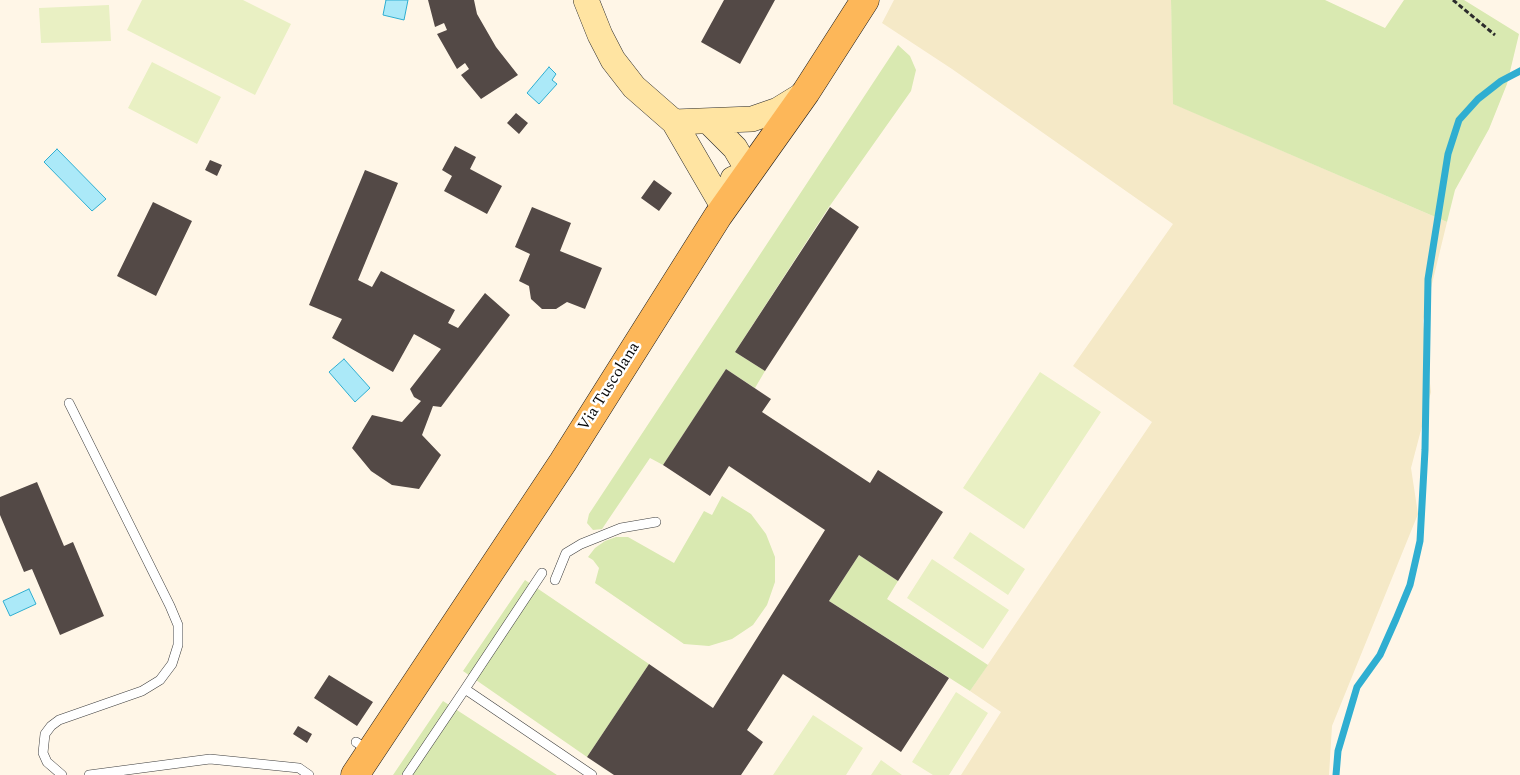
<!DOCTYPE html>
<style>
body{margin:0}
canvas{display:block;background:#fff6e7}
</style>
<canvas width="1520" height="775"></canvas>
<script>
const ctx = document.querySelector('canvas').getContext('2d');
ctx.lineJoin = 'round';
function paint(path, color) {
  ctx.fillStyle = color;
  ctx.fill(path, 'evenodd');
}
function poly(rows) {
  const path = new Path2D();
  for (const r of rows) {
    path.moveTo(r[0], r[1]);
    for (let i = 2; i < r.length; i += 2) path.lineTo(r[i], r[i + 1]);
  }
  return path;
}
function stroke(path, color, width, dash) {
  ctx.strokeStyle = color;
  ctx.lineWidth = width;
  ctx.lineCap = dash ? 'butt' : 'round';
  ctx.setLineDash(dash || []);
  ctx.stroke(path);
}
function drawText(font, color, halo, rows, align = 'center') {
  ctx.font = font + ' Spectral,serif';
  ctx.lineWidth = 5;
  ctx.setLineDash([]);
  ctx.textBaseline = 'middle';
  ctx.strokeStyle = halo;
  ctx.fillStyle = color;
  for (const [text, x, y, turn = 0] of rows) {
    ctx.save();
    ctx.translate(x, y);
    ctx.rotate((+turn || 0) * Math.PI / 180);
    ctx.textAlign = isNaN(turn) ? turn : align;
    if (halo) ctx.strokeText(text, 0, 0);
    ctx.fillText(text, 0, 0);
    ctx.restore();
  }
}
paint(poly([
 [894,0,1171,0,1174,104,1447,222,1423,321,1431,392,1411,468,1418,514,1332,726,1329,775,961,775,1001,712,970,691,1152,422,1073,366,1173,224,952,69,882,23]
]), '#f5e9c7');
paint(poly([
 [1171,0,1325,0,1385,28,1404,0,1464,0,1519,34,1507,84,1489,129,1455,190,1447,222,1173,104],
 [898,45,910,56,916,70,911,91,829,207,735,352,765,371,755,388,726,369,663,465,650,458,602,529,593,530,587,523,589,514],
 [722,496,751,514,766,534,775,557,775,582,767,605,753,625,732,639,709,646,684,644,595,583,599,568,593,560,588,557,595,548,605,541,616,537,628,537,674,563,704,511,712,515],
 [859,555,898,581,887,599,988,665,970,691,829,601],
 [525,580,649,664,587,757,463,671],
 [443,701,557,775,393,775]
]), '#d9e9b1');
paint(poly([
 [142,0,243,0,291,24,255,95,127,30],
 [109,5,111,41,41,43,39,8],
 [152,62,221,97,197,144,128,108],
 [1040,372,1101,412,1024,529,963,488],
 [970,532,1025,569,1008,595,953,558],
 [932,559,1009,610,983,649,907,598],
 [956,692,988,713,949,775,933,775,912,762],
 [813,715,863,748,846,775,773,775],
 [881,760,902,775,871,775]
]), '#e9f0c3');
const water = poly([
 [386,0,408,0,404,20,383,15,386,0],
 [549,67,556,74,552,80,557,84,539,104,527,93,549,67],
 [57,149,106,199,92,211,44,162,57,149],
 [344,359,370,388,355,402,329,372,344,359],
 [29,589,36,604,10,616,3,601,29,589]
]);
paint(water, '#abe9f8');
stroke(water, '#2faed1', 1);
stroke(poly([
 [1336,775,1338,751,1357,687,1380,655,1396,619,1410,585,1420,541,1425,450,1428,279,1448,154,1459,120,1478,99,1501,81,1520,71]
]), '#2faed1', 7);
paint(poly([
 [428,0,474,0,477,14,496,47,518,75,481,99,461,75,469,69,465,63,457,69,437,34,447,30,444,23,435,27],
 [724,0,775,0,740,64,701,42],
 [516,113,528,123,519,134,507,123],
 [455,146,476,157,470,169,502,186,487,214,444,191,452,176,442,170],
 [210,160,222,165,217,176,205,170],
 [365,170,398,183,358,280,372,287,381,271,455,310,448,323,458,328,485,293,510,315,441,407,433,406,422,435,441,455,419,489,392,485,371,471,352,448,372,415,402,422,421,401,414,397,410,389,441,349,414,334,393,372,332,338,342,319,309,305],
 [654,180,672,193,659,211,641,198],
 [153,202,192,221,156,296,117,276],
 [532,207,571,223,560,251,602,268,585,309,567,302,556,309,542,309,531,299,529,286,519,281,530,254,515,247],
 [830,207,859,227,765,371,735,352],
 [726,369,771,399,762,412,870,483,878,470,943,512,898,581,859,555,829,601,949,678,901,752,783,674,747,730,763,742,741,775,614,775,587,757,649,664,713,708,825,530,729,466,710,496,663,465],
 [37,482,64,546,73,542,104,616,60,635,32,569,24,572,0,515,0,497],
 [329,675,373,702,357,726,314,698],
 [298,726,312,734,307,743,293,734]
]), '#534946');
const lane = poly([
 [542,573,465,689,592,775],
 [555,580,566,553,581,544,621,528,656,522],
 [356,742,368,750],
 [62,775,47,762,43,753,45,734,51,726,59,720,142,691,160,680,172,664,178,645,178,625,170,606,69,403],
 [89,775,210,759,299,768,309,775],
 [407,775,465,689]
]);
const secondary = poly([
 [586,0,600,35,613,60,634,87,674,122,724,208],
 [674,122,752,119,778,110,804,94],
 [709,122,735,148,749,172,733,179]
]);
const primary = poly([
 [355,775,563,462,718,216,806,92,865,0]
]);
stroke(lane, '#3d3d3d', 10);
stroke(secondary, '#2c2c2c', 26);
stroke(primary, '#1b1b1b', 29);
stroke(poly([
 [1453,0,1495,35]
]), '#2c2c2c', 3, [5, 2.5]);
stroke(lane, '#fff', 9);
stroke(secondary, '#ffe4a2', 25);
stroke(primary, '#fdb759', 28);
drawText('16px', '#0a0a0a', '#fff', [
 ["Via Tuscolana",610,387,-58]
]);
</script>
